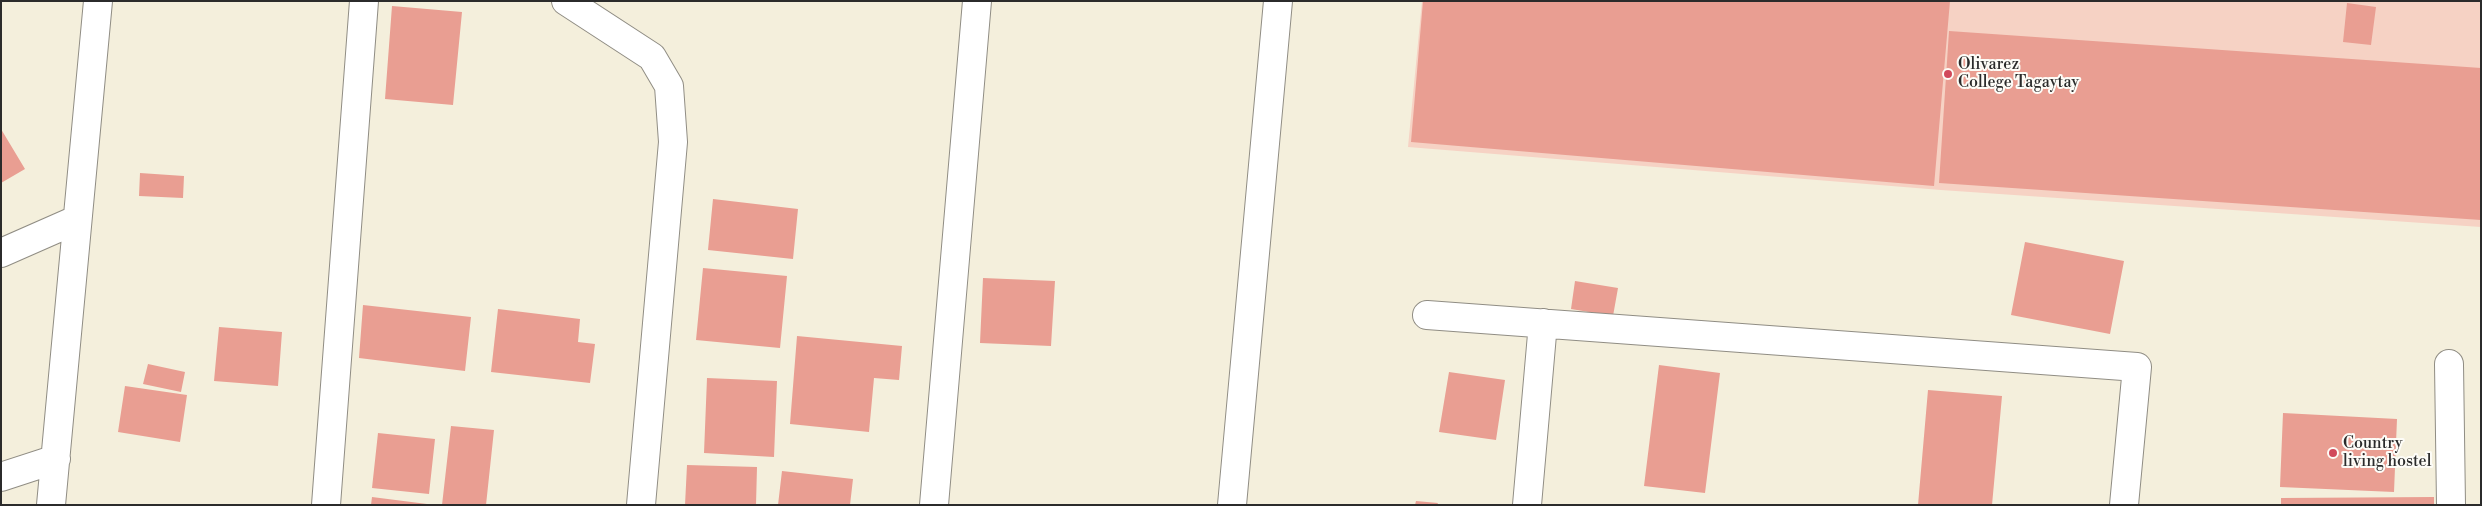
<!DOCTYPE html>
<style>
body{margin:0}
#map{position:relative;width:2482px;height:506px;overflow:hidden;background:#f4efdc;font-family:"Libre Bodoni",serif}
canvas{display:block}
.frame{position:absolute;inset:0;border:2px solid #2b2b2b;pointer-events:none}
</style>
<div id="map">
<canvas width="2482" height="506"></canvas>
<div class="frame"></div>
</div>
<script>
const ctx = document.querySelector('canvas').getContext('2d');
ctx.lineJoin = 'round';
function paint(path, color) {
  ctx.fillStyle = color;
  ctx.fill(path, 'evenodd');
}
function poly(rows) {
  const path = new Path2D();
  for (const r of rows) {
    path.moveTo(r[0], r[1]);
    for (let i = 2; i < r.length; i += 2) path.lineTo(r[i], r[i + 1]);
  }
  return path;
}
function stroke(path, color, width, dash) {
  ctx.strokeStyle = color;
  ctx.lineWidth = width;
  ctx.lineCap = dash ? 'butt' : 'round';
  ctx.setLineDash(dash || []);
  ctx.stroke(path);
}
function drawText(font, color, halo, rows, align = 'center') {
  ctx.font = font + ' "Libre Bodoni",serif';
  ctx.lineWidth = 4;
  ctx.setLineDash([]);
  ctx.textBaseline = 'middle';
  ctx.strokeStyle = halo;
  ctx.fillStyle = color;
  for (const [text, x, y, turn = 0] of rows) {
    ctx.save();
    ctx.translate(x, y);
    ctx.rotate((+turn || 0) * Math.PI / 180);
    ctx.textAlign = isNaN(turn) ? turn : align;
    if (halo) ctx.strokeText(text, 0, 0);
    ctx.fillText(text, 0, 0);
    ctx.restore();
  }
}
paint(poly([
 [1422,1,2481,1,2481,227,1941,190,1408,147]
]), '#f6d2c4');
paint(poly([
 [1423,1,1950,1,1934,186,1411,142],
 [2347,3,2376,7,2371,45,2343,42],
 [392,6,462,12,453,105,385,99],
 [1949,31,2481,68,2481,220,1939,183],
 [1,129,25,169,1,183],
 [140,173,184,176,183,198,139,196],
 [713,199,798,209,793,259,708,250],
 [2025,242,2124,261,2110,334,2011,315],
 [703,268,787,276,780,348,696,340],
 [983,278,1055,281,1051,346,980,343],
 [1575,281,1618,288,1613,316,1571,309],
 [363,305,471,317,465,371,359,358],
 [498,309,580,319,578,342,595,344,590,383,491,372],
 [219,327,282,332,278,386,214,381],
 [797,336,902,346,899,380,874,378,869,432,790,424],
 [148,364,185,372,181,392,143,384],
 [1659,365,1720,373,1705,493,1644,486],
 [1449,372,1505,380,1496,440,1439,432],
 [707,378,777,381,774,457,704,453],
 [125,386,187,395,180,442,118,432],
 [1928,390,2002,396,1992,505,1918,505],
 [2283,413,2397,419,2394,492,2280,487],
 [451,426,494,430,486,505,442,505],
 [378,433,435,439,429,494,372,488],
 [687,465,757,467,756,505,685,505],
 [782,471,853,479,850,505,778,505],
 [372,497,427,504,427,505,371,505],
 [2434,497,2434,505,2281,505,2281,498],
 [1416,501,1438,503,1437,505,1415,505]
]), '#e99e92');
const street = poly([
 [566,1,652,57,669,86,673,142,641,505],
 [1,253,76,220],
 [1427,315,2137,367,2124,505],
 [2449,364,2451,505],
 [1,477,56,459],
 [51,505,98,1],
 [326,505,364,1],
 [934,505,977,1],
 [1232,505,1278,1],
 [1527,505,1543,323]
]);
stroke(street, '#908d84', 30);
stroke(street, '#fff', 28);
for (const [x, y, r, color] of [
 [1948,74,5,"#d1495b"],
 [2333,453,5,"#d1495b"]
]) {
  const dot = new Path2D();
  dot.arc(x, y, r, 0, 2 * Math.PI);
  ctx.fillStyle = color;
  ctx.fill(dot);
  stroke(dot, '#fdfcf7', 2);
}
drawText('16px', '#2b2b2b', '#fdfcf7', [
 ["Olivarez",1958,65],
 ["College Tagaytay",1958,83],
 ["Country",2343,444],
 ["living hostel",2343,462]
], 'left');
</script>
